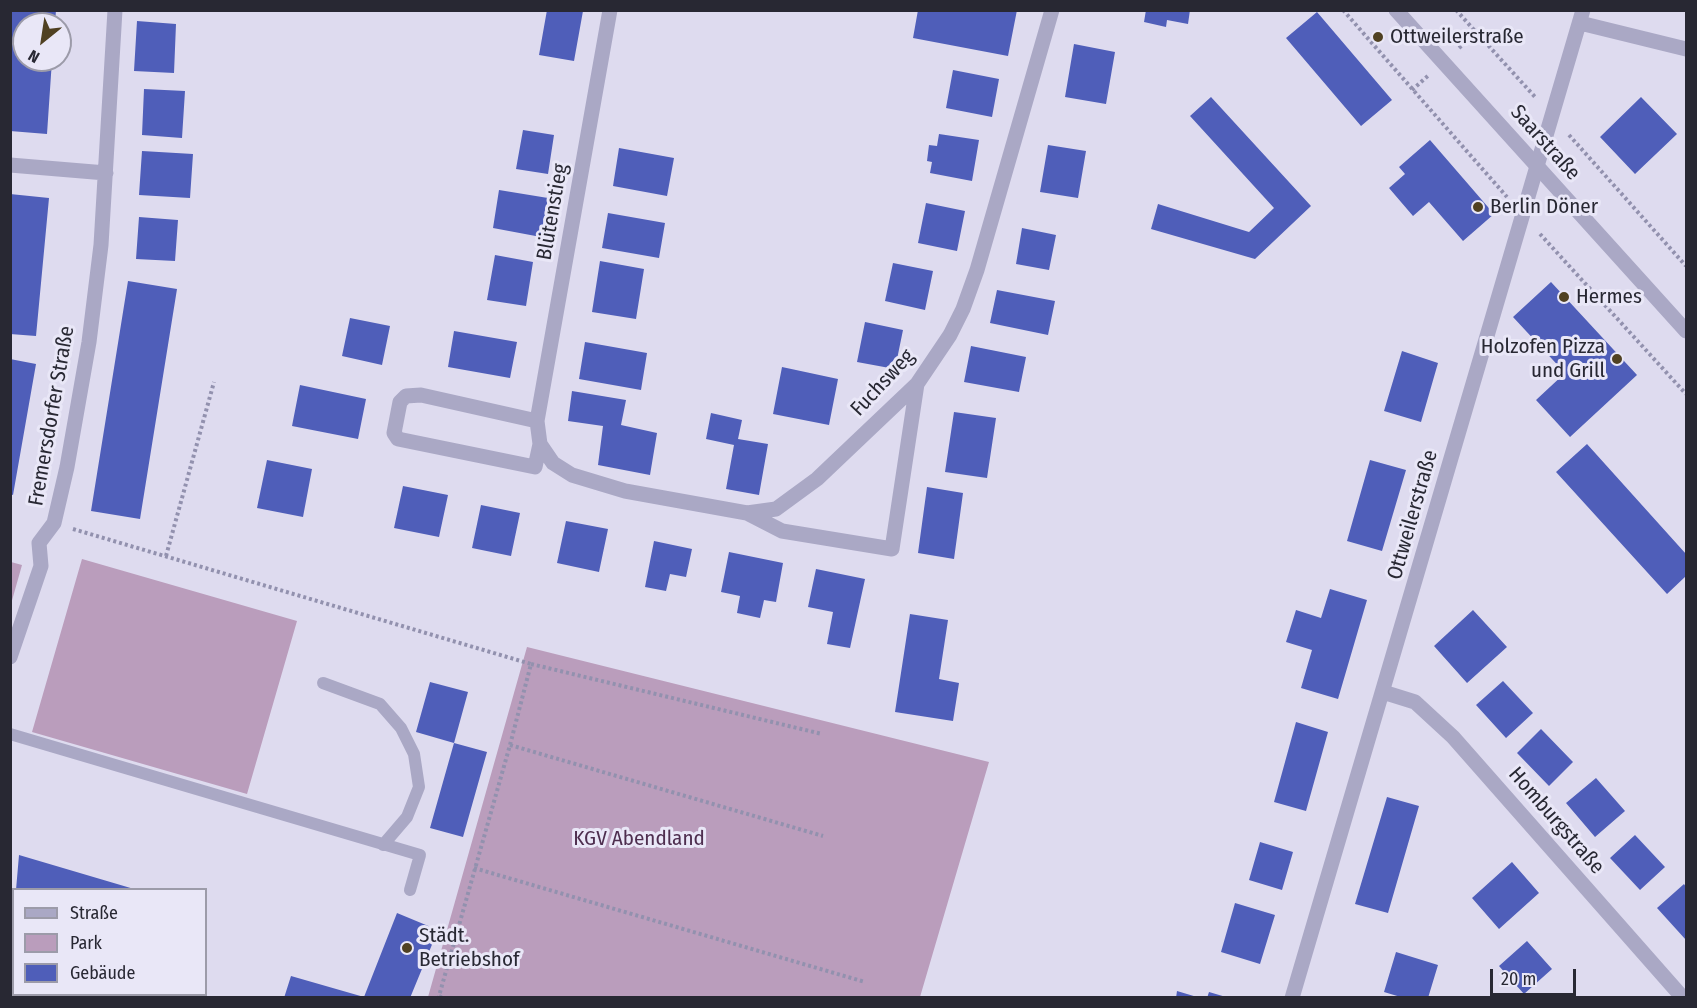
<!DOCTYPE html>
<meta charset="utf-8">
<style>
body{margin:0}
#map{position:relative;width:1697px;height:1008px;overflow:hidden;background:#dedbef;font-family:"Fira Sans Condensed",sans-serif}
canvas{display:block}
.frame{position:absolute;inset:0;border:12px solid #282833;pointer-events:none}
.legend{position:absolute;left:12px;top:888px;width:195px;height:108px;box-sizing:border-box;background:#e9e7f7;border:2px solid #9c9ba9;margin:0;padding:8px 10px;list-style:none;font-size:18px;color:#282833}
.legend li{display:flex;align-items:center;gap:12px;height:30px}
.legend b{width:30px;border:2px solid #9c9ba9}
.north{position:absolute;left:12px;top:12px;width:60px;height:60px;box-sizing:border-box;background:#e9e7f7;border:2px solid #9c9ba9;border-radius:50%;rotate:210deg;font-size:16px;font-weight:700;line-height:24px;text-align:center;color:#282833}
.north::after{content:'';display:block;margin:auto;width:21px;height:27px;background:#504122;clip-path:polygon(50% 0,100% 100%,50% 72%,0 100%)}
.scale{position:absolute;left:1490px;top:969px;width:86px;height:27px;box-sizing:border-box;border:3px solid #282833;border-top:0;padding-left:8px;font-size:18px;line-height:21px;white-space:nowrap;color:#282833;-webkit-text-stroke:4px #e9e7f7;paint-order:stroke}
</style>
<div id="map">
<canvas width="1697" height="1008"></canvas>
<div class="frame"></div>
<ul class="legend">
<li><b style="height:8px;background:#aaa8c5"></b>Straße</li>
<li><b style="height:16px;background:#ba9dbc"></b>Park</li>
<li><b style="height:16px;background:#4f5eb9"></b>Gebäude</li>
</ul>
<div class="north">N</div>
<div class="scale">20 m</div>
</div>
<script>
const ctx = document.querySelector('canvas').getContext('2d');
ctx.lineJoin = 'round';
function paint(path, color) {
  ctx.fillStyle = color;
  ctx.fill(path, 'evenodd');
}
function poly(rows) {
  const path = new Path2D();
  for (const r of rows) {
    path.moveTo(r[0], r[1]);
    for (let i = 2; i < r.length; i += 2) path.lineTo(r[i], r[i + 1]);
  }
  return path;
}
function stroke(path, color, width, dash) {
  ctx.strokeStyle = color;
  ctx.lineWidth = width;
  ctx.lineCap = dash ? 'butt' : 'round';
  ctx.setLineDash(dash || []);
  ctx.stroke(path);
}
function drawText(font, color, halo, rows, align = 'center') {
  ctx.font = font + ' "Fira Sans Condensed",sans-serif';
  ctx.lineWidth = 6;
  ctx.setLineDash([]);
  ctx.textBaseline = 'middle';
  ctx.strokeStyle = halo;
  ctx.fillStyle = color;
  for (const [text, x, y, turn = 0] of rows) {
    ctx.save();
    ctx.translate(x, y);
    ctx.rotate((+turn || 0) * Math.PI / 180);
    ctx.textAlign = isNaN(turn) ? turn : align;
    if (halo) ctx.strokeText(text, 0, 0);
    ctx.fillText(text, 0, 0);
    ctx.restore();
  }
}
paint(poly([
 [82,559,297,621,247,794,32,732],
 [11,562,22,565,11,604,10,562],
 [527,647,989,762,920,997,428,997],
 [10,950,13,950,14,994,168,994,179,997,11,997]
]), '#ba9dbc');
paint(poly([
 [11,10,56,10,55,24,24,24,24,60,52,60,47,134,10,131],
 [547,10,583,11,574,61,539,55],
 [918,10,1017,10,1008,56,913,38],
 [1146,10,1190,10,1188,24,1167,20,1166,27,1144,22],
 [1317,12,1392,100,1361,126,1286,38],
 [137,21,176,24,174,73,134,71],
 [1074,44,1115,52,1106,104,1065,97],
 [953,70,999,79,992,117,946,108],
 [144,89,185,91,182,138,142,135],
 [1211,97,1311,206,1255,259,1151,229,1158,204,1249,232,1274,208,1190,116],
 [1641,97,1677,134,1635,174,1600,137],
 [523,130,554,135,548,174,516,169],
 [939,134,979,140,972,181,930,173,932,162,927,161,929,145,937,146],
 [1430,140,1494,214,1463,241,1429,202,1413,216,1389,188,1405,174,1399,167],
 [1048,145,1086,151,1078,198,1040,192],
 [619,148,674,158,667,196,613,186],
 [142,151,193,154,190,198,139,195],
 [499,190,548,198,541,237,493,228],
 [10,194,49,198,36,336,10,334],
 [926,203,965,211,957,251,918,243],
 [608,213,665,223,659,258,602,248],
 [139,217,178,220,175,261,136,259],
 [1022,228,1056,235,1049,270,1016,264],
 [495,255,533,262,526,306,487,300],
 [600,261,644,269,636,319,592,312],
 [893,263,933,271,925,310,885,301],
 [128,281,177,289,140,519,91,511],
 [1551,282,1637,375,1570,437,1536,400,1565,373,1513,317],
 [997,290,1055,301,1048,335,990,323],
 [350,318,390,326,382,365,342,356],
 [865,322,903,330,895,369,857,362],
 [454,331,517,342,510,378,448,367],
 [585,342,647,353,641,390,579,379],
 [971,346,1026,357,1019,392,964,382],
 [1402,351,1438,363,1421,422,1384,411],
 [10,359,36,364,13,495,10,494],
 [782,367,838,379,829,425,773,414],
 [300,385,366,399,358,439,292,426],
 [572,391,626,400,621,425,657,433,650,475,598,465,603,426,568,421],
 [954,412,996,418,987,478,945,472],
 [711,413,742,420,738,439,768,444,759,495,726,489,734,445,706,439],
 [1587,444,1686,554,1686,576,1667,594,1556,472],
 [267,460,312,469,303,517,257,508],
 [1370,460,1406,470,1382,551,1347,541],
 [403,486,448,495,439,537,394,528],
 [927,487,963,493,954,559,918,553],
 [481,505,520,513,511,556,472,548],
 [566,521,608,529,599,572,557,563],
 [654,541,692,549,686,577,670,574,666,591,645,587],
 [729,552,783,563,776,602,764,600,760,618,737,613,740,596,721,592],
 [816,569,865,579,850,648,827,644,833,612,808,607],
 [1330,589,1367,600,1338,699,1301,688,1312,650,1286,642,1296,610,1321,618],
 [1473,610,1507,647,1467,683,1434,646],
 [910,614,948,620,939,679,959,683,953,721,895,712],
 [1503,681,1533,713,1506,738,1476,705],
 [430,682,468,692,454,743,416,732],
 [1296,722,1328,732,1306,811,1274,802],
 [1541,729,1573,762,1549,786,1517,753],
 [454,743,487,752,463,837,430,828],
 [1596,778,1625,811,1595,837,1566,803],
 [1387,797,1419,806,1388,913,1355,904],
 [1635,835,1665,867,1640,890,1610,858],
 [1260,842,1293,852,1282,890,1249,880],
 [19,855,134,889,134,890,16,890],
 [1512,862,1539,893,1499,929,1472,898],
 [1684,884,1686,887,1686,940,1657,908],
 [1235,903,1275,915,1260,964,1221,952],
 [397,913,438,930,410,998,284,998,291,976,364,997],
 [1527,941,1552,969,1524,994,1499,966],
 [1396,952,1438,965,1428,998,1404,998,1384,992],
 [1177,991,1197,997,1197,998,1176,998],
 [1209,992,1226,997,1226,998,1207,998]
]), '#4f5eb9');
stroke(poly([
 [1343,10,1507,197],
 [1456,10,1536,98],
 [1459,48,1477,33],
 [1412,90,1429,75],
 [1569,135,1686,266],
 [1540,234,1686,394],
 [73,529,531,664,510,745,439,996,443,998],
 [166,556,214,382],
 [531,664,822,734],
 [510,745,823,836],
 [474,868,865,982]
]), '#9291ae', 4, [3, 3]);
stroke(poly([
 [323,683,380,704,401,728,414,754,419,787,407,817,383,845],
 [10,734,420,855,410,890]
]), '#aaa8c5', 12);
stroke(poly([
 [610,10,537,421,540,444,553,463,572,475,625,491,747,513,776,509,817,479,917,384,950,335,963,309,977,270,1052,10],
 [1580,23,1686,49],
 [10,165,106,173],
 [537,421,421,395,406,396,400,402,394,433,398,439,535,467,540,444],
 [747,513,782,531,892,549,917,384],
 [10,657,41,566,39,543,54,523,67,467,89,342,101,245,115,10],
 [1383,692,1415,702,1453,737,1683,998],
 [1292,998,1583,10]
]), '#aaa8c5', 15);
stroke(poly([
 [1396,10,1686,331]
]), '#aaa8c5', 15);
for (const [x, y, r, color] of [
 [1378,37,6,"#504122"],
 [1478,207,6,"#504122"],
 [1564,297,6,"#504122"],
 [1617,359,6,"#504122"],
 [407,948,6,"#504122"]
]) {
  const dot = new Path2D();
  dot.arc(x, y, r, 0, 2 * Math.PI);
  ctx.fillStyle = color;
  ctx.fill(dot);
  stroke(dot, '#e9e7f7', 2);
}
drawText('21px', '#282833', '#e9e7f7', [
 ["Ottweilerstraße",1390,37],
 ["Berlin Döner",1490,207],
 ["Hermes",1576,297],
 ["Holzofen Pizza",1605,347,"right"],
 ["und Grill",1605,371,"right"],
 ["Städt.",419,936],
 ["Betriebshof",419,960]
], 'left');
drawText('21px', '#282833', '#e9e7f7', [
 ["Saarstraße",1545,143,48],
 ["Blütenstieg",553,212,-80],
 ["Fuchsweg",883,383,-47],
 ["Fremersdorfer Straße",52,416,-80],
 ["Ottweilerstraße",1413,515,-74],
 ["Homburgstraße",1556,821,49]
]);
drawText('21px', '#4e2e4f', '#e9e7f7', [
 ["KGV Abendland",639,839]
]);
</script>
